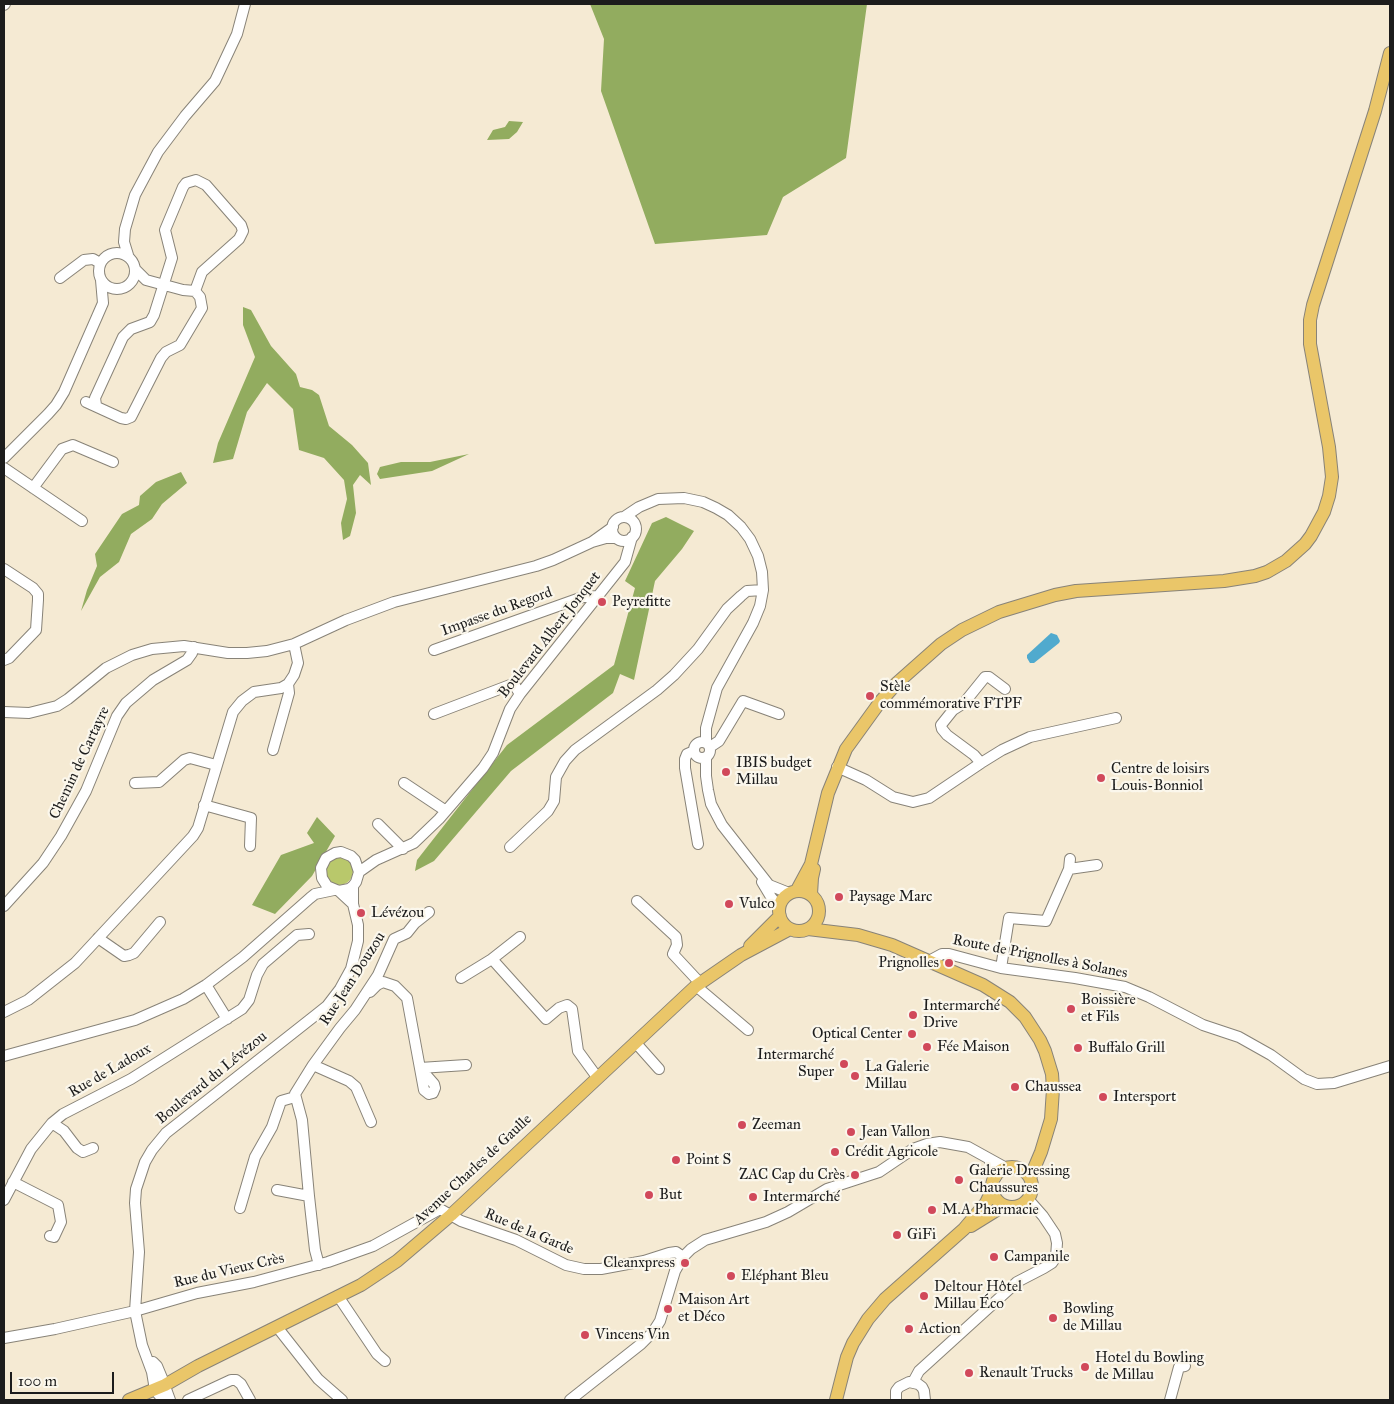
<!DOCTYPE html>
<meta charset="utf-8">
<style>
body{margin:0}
#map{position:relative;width:1394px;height:1404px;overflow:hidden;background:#f5ead3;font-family:"IM FELL Great Primer",serif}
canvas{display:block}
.frame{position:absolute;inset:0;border:5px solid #1c1c1c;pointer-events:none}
.scale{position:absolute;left:10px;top:1372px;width:104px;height:22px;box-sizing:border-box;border:2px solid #1c1c1c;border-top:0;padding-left:6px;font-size:15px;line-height:18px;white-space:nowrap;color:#1c1c1c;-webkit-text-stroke:4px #fbf7ec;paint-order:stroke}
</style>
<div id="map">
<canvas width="1394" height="1404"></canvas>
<div class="frame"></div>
<div class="scale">100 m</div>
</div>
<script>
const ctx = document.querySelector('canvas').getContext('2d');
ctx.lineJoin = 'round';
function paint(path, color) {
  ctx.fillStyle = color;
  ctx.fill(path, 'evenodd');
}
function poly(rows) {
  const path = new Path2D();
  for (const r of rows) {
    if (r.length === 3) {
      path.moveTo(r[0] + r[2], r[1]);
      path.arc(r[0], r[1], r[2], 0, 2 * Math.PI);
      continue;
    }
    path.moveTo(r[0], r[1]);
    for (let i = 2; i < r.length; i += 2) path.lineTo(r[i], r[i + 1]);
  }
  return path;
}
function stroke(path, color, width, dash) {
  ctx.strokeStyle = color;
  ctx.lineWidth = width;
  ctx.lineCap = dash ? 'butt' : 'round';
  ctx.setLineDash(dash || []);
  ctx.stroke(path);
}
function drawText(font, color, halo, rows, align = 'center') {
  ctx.font = font + ' "IM FELL Great Primer",serif';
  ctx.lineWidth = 4.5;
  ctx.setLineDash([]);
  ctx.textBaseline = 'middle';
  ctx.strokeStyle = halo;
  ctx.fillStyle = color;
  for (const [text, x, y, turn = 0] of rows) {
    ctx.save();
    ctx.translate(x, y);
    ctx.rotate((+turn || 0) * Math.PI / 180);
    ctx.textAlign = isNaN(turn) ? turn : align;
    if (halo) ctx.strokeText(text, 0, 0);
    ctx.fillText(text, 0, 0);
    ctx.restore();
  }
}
paint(poly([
 [339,871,14]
]), '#b9c86b');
paint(poly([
 [590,4,867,4,846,158,783,197,767,235,655,244,601,91,604,39],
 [509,121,523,122,517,132,509,139,487,140,493,130,505,127],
 [243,307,251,310,271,346,296,374,300,387,312,390,319,395,329,426,352,445,368,463,371,485,360,475,353,485,356,513,350,536,343,540,341,523,347,499,344,480,324,458,299,450,293,409,267,383,247,412,233,459,213,463,218,443,255,357,243,325],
 [469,454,432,471,380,479,377,474,380,467,401,462,430,462],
 [181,472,187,483,162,504,152,519,131,534,119,562,100,577,81,611,87,590,97,566,95,554,122,514,139,505,140,496,156,482],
 [666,517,694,531,682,549,655,581,634,680,620,674,613,693,511,771,434,861,415,871,417,860,507,745,614,665,635,588,625,581,652,523],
 [317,817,335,836,312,876,275,914,252,905,281,855,314,843,307,833]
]), '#92ac5f');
paint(poly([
 [1051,633,1057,635,1060,641,1059,643,1034,663,1030,663,1027,658,1027,655]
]), '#50aace');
const minor = poly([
 [4,5,5,4],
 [117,271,18],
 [128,255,124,242,125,229,135,195,158,152,185,116,215,81,237,34,245,4],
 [60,278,84,260,93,259,100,263],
 [86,402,121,418,126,419,131,417,161,358,166,352,180,345,202,308,200,297,195,291,183,290,146,280,136,270],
 [96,405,95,398,123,337,131,329,150,322,154,315,172,258,165,230,183,187,186,183,196,180,206,185,241,225,243,231,239,239,202,272,195,291],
 [4,458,48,414,56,405,64,392,103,303,101,280],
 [4,468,82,521],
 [33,488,62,449,73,445,113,462],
 [624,517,639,507,658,499,684,498,703,502,716,508,728,515,741,527,750,539,758,556,762,572,763,590,760,606,753,623,717,688,706,728,706,743],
 [624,529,12],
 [613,527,592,542,606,538,616,538],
 [4,569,33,588,38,594,38,600,36,630,9,658,4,660],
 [434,650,583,597,599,596],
 [4,712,29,713,57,706,68,699,106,668,132,655,152,649,184,646,228,653,247,653,267,651,294,644,346,620,394,602,536,566,553,560,592,542],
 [434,714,510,685,515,686,520,694],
 [702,750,8],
 [710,747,719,741,743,701,779,714],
 [273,750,289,693,288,684],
 [694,751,687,754,685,759,685,768,698,844],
 [706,758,706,776,708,790,711,804,722,825,769,885,789,893],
 [981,763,974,755,947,735,942,729,941,725,953,710,964,703,985,677,989,677,1005,689],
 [837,767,866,780,893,797,913,802,929,798,981,763,1002,750,1030,737,1116,718],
 [135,783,159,782,184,760,190,758,216,765],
 [404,783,446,811],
 [204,805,251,818,250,846],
 [378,824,403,849],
 [510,847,548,811,554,801,556,777,565,761,575,750,657,690,674,675,698,649,727,609,741,596,747,591,763,590],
 [1069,869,1070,859],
 [359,872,376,860,414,843,439,819,483,768,493,753,510,709,520,694,625,562,632,537],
 [762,882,771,897,779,907],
 [339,891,349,889,353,886,356,882,359,872,355,860,351,856,341,852,335,853,326,858,321,868,322,878,327,886,339,891,353,904],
 [637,901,676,937,677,945,673,954,700,983],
 [4,906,43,863,61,836,86,791,117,716,126,703,153,680,187,660,192,653,194,647],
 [520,937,492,959,546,1019,559,1008,567,1005,572,1009,578,1051,597,1077],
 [98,938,124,956,129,955,134,953,160,922],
 [929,961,942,954,949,954,1001,968,1075,978,1125,987,1149,997,1203,1025,1239,1037,1271,1055,1304,1079,1317,1084,1334,1083,1390,1066],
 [1001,968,1009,918,1046,921,1069,869,1097,865],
 [461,978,492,959],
 [206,985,227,1019],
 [696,986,748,1030],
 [370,992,377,985,383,982,395,986,407,998,424,1090,429,1094,433,1093,435,1088,434,1084,420,1068],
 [4,1012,28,1000,75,963,193,836,198,828,233,712,242,701,254,692,281,688,288,684,294,675,298,663,294,644],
 [635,1042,659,1069],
 [4,1056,135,1020,183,999,206,985,243,957,310,898,315,894,334,890],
 [313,1065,349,1081,356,1087,371,1122],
 [420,1068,466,1065],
 [52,1123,64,1131,77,1148,83,1152,93,1148],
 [989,1159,996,1177],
 [13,1182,58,1205,61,1222,54,1237,50,1236],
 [277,1190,309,1196],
 [4,1200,31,1149,52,1123,63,1114,131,1079,242,1009,249,1000,257,975,263,964,297,935,309,934],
 [240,1208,255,1157,272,1127,281,1101,295,1097],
 [319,1265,315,1250,309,1196,302,1120,295,1094,313,1065,340,1028,355,1010,378,975,394,939,407,933,415,923,429,912],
 [338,1296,377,1354,385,1361],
 [277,1327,318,1379,342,1400],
 [4,1338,55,1329,135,1311,197,1293,254,1282,328,1262,373,1246,440,1209,461,1221,516,1240,566,1265,584,1269,601,1269,644,1261,669,1253,676,1252,683,1257],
 [153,1362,157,1366,162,1378,170,1400],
 [913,1382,919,1371,1017,1282,1044,1268,1052,1263,1056,1257,1057,1243,1055,1234,1043,1216,1028,1199],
 [159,1387,155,1390,163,1400],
 [155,1390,152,1372,142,1345,135,1311,139,1252,135,1203,136,1189,145,1162,152,1150,166,1133,317,1014,327,1006,340,989,351,969,358,941,358,925,353,904,353,886],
 [188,1400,231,1380,236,1380,241,1384,250,1400],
 [570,1400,641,1344,653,1332,660,1321,675,1271,683,1257,691,1249,705,1240,766,1222,788,1212,827,1189,879,1172,913,1149,927,1144,940,1142,968,1147,1006,1168],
 [896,1400,896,1391,899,1387,909,1382,918,1384,922,1387,924,1391,925,1400],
 [1170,1400,1179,1367,1185,1366]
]);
const major = poly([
 [797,890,811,864,828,793,846,749,880,702,897,683,941,644,962,630,999,612,1055,595,1076,591,1224,581,1255,576,1267,572,1286,561,1305,544,1311,536,1324,512,1329,496,1332,477,1329,447,1310,344,1310,320,1313,305,1375,111,1390,53],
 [799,911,20],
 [811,894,812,878,814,869],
 [808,929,858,935,892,945,983,985,1010,1002,1025,1017,1040,1040,1045,1051,1052,1074,1053,1089,1051,1119,1041,1152,1030,1178],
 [750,946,780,916],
 [1012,1187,20],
 [971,1226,1000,1208,1011,1207],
 [129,1400,165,1385,198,1366,361,1285,397,1261,451,1215,696,986,741,955,790,929],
 [836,1400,847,1357,853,1343,868,1319,885,1299,964,1229,986,1203,993,1188]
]);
stroke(minor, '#888378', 12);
stroke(major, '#888378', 14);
stroke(minor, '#fff', 10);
stroke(major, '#eac669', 12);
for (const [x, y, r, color] of [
 [602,602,5,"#d1495b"],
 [870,696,5,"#d1495b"],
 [726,772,5,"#d1495b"],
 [1101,778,5,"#d1495b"],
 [839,897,5,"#d1495b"],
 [729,904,5,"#d1495b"],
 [361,913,5,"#d1495b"],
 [949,963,5,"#d1495b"],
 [1071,1009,5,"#d1495b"],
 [913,1015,5,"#d1495b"],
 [912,1034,5,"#d1495b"],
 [927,1047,5,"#d1495b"],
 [1078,1048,5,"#d1495b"],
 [844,1064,5,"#d1495b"],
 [855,1076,5,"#d1495b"],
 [1015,1087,5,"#d1495b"],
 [1103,1097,5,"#d1495b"],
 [742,1125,5,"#d1495b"],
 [851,1132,5,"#d1495b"],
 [835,1152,5,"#d1495b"],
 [676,1160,5,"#d1495b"],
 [855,1175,5,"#d1495b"],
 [959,1180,5,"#d1495b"],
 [649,1195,5,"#d1495b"],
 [753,1197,5,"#d1495b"],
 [932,1210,5,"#d1495b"],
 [897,1235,5,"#d1495b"],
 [994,1257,5,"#d1495b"],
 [685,1263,5,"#d1495b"],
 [731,1276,5,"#d1495b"],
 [924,1296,5,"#d1495b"],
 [668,1309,5,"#d1495b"],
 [1053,1318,5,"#d1495b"],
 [909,1329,5,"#d1495b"],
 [585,1335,5,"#d1495b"],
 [1085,1367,5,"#d1495b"],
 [969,1373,5,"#d1495b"]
]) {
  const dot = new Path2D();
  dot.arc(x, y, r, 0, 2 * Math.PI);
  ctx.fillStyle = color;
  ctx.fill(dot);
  stroke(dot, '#fbf7ec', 2);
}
drawText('15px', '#1c1c1c', '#fbf7ec', [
 ["Peyrefitte",612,602],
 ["Stèle",880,687],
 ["commémorative FTPF",880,704],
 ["IBIS budget",736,763],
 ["Millau",736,780],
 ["Centre de loisirs",1111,769],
 ["Louis-Bonniol",1111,786],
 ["Paysage Marc",849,897],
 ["Vulco",739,904],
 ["Lévézou",371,913],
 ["Prignolles",939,963,"right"],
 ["Boissière",1081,1000],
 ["et Fils",1081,1017],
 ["Intermarché",923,1006],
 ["Drive",923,1023],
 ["Optical Center",902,1034,"right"],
 ["Fée Maison",937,1047],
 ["Buffalo Grill",1088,1048],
 ["Intermarché",834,1055,"right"],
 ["Super",834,1072,"right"],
 ["La Galerie",865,1067],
 ["Millau",865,1084],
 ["Chaussea",1025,1087],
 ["Intersport",1113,1097],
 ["Zeeman",752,1125],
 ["Jean Vallon",861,1132],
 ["Crédit Agricole",845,1152],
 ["Point S",686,1160],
 ["Galerie Dressing",969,1171],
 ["Chaussures",969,1188],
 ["ZAC Cap du Crès",845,1175,"right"],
 ["But",659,1195],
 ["Intermarché",763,1197],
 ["M.A Pharmacie",942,1210],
 ["GiFi",907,1235],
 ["Campanile",1004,1257],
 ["Cleanxpress",675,1263,"right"],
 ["Eléphant Bleu",741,1276],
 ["Deltour Hôtel",934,1287],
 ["Millau Éco",934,1304],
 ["Maison Art",678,1300],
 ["et Déco",678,1317],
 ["Bowling",1063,1309],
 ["de Millau",1063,1326],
 ["Action",919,1329],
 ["Vincens Vin",595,1335],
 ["Hotel du Bowling",1095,1358],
 ["de Millau",1095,1375],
 ["Renault Trucks",979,1373]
], 'left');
drawText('15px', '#1c1c1c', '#fbf7ec', [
 ["Impasse du Regord",497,612,-20],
 ["Boulevard Albert Jonquet",550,635,-52],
 ["Chemin de Cartayre",80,763,-65],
 ["Route de Prignolles à Solanes",1040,957,11],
 ["Rue Jean Douzou",353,979,-57],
 ["Rue de Ladoux",110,1071,-30],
 ["Boulevard du Lévézou",212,1078,-39],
 ["Avenue Charles de Gaulle",473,1170,-43],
 ["Rue de la Garde",529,1232,23],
 ["Rue du Vieux Crès",229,1271,-13]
]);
</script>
